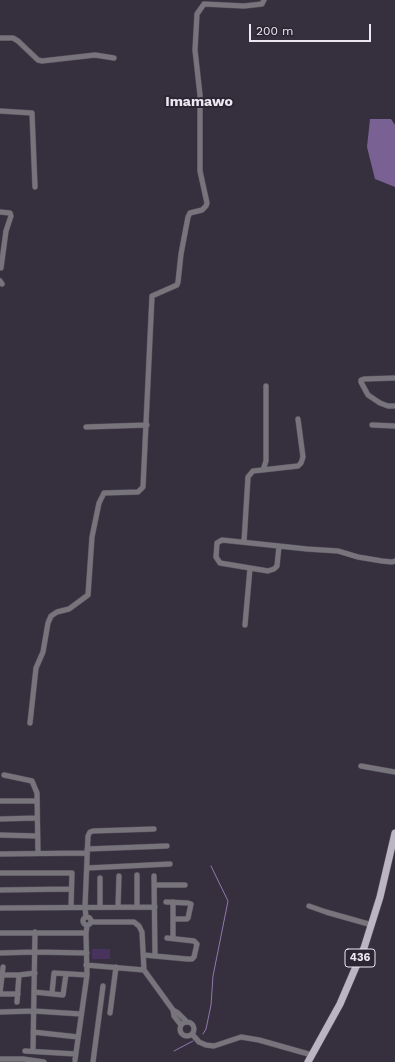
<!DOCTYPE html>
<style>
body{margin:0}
#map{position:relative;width:395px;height:1062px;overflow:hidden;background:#36303e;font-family:"Work Sans",sans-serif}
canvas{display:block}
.scale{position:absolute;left:249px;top:24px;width:122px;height:18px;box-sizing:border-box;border:2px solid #ece8f1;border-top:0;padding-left:5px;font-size:12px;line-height:14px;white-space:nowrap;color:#ece8f1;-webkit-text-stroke:3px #2c2634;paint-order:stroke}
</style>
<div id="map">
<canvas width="395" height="1062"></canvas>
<div class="scale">200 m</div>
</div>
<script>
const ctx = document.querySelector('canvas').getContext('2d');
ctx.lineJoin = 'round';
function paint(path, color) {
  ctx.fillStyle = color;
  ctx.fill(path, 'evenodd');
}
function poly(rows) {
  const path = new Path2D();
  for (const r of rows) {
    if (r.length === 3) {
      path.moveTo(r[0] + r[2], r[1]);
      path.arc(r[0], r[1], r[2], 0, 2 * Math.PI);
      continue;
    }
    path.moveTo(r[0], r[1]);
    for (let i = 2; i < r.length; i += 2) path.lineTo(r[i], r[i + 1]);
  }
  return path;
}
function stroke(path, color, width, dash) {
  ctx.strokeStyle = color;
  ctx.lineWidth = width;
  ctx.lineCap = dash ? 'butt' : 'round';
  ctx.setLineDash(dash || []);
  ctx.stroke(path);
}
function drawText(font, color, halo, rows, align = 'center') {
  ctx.font = font + ' "Work Sans",sans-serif';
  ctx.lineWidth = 4;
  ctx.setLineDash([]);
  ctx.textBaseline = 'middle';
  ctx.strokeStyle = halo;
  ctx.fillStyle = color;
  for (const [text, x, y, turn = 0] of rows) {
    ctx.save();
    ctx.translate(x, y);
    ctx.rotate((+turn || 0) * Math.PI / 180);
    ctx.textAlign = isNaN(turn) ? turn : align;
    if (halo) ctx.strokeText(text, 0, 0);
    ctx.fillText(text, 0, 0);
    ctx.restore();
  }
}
paint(poly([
 [92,949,110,949,110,959,92,959]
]), '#48325e');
paint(poly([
 [370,119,391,119,395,125,395,187,375,179,367,147]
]), '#796193');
stroke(poly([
 [203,1034,206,1029,211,1005,213,976,228,901,211,866],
 [174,1051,193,1041]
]), '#9078ac', 1);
const minor = poly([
 [0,38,13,38,18,41,38,60,42,61,95,55,114,58],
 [0,111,32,113,35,187],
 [0,212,10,213,11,216,6,231,1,268],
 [0,281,2,284],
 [395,378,364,379,361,380,361,382,368,395,380,403,388,406,395,406],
 [372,425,395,426],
 [86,427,147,425],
 [263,470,266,461,266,386],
 [244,542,248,477,253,471,298,466,301,463,303,457,298,419],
 [250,568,268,571,274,569,277,566,279,546],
 [245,625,250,568,220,563,216,557,217,543,222,540,307,549,338,551,358,557,382,561,392,562,395,561],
 [30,723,36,668,43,652,48,623,51,616,57,612,69,609,88,595,92,537,99,503,104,493,138,492,143,487,152,296,177,285,178,282,181,254,188,217,190,213,202,210,206,206,207,203,200,171,200,95,195,50,197,14,204,4,244,6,262,4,264,0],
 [361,766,395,772],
 [4,775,32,781,37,793,38,853],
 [0,801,37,801],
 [0,819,37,818],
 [0,835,37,836],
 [87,849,167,846],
 [0,854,87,853],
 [87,868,170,864],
 [0,873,72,873,71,907],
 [137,875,137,907],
 [154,876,155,955],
 [155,885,185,885],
 [0,890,71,889],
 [166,902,188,903,191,904,188,918,187,919,173,919],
 [173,902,173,938],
 [309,906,326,912,372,925],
 [100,907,100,878],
 [118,907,119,876],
 [0,908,155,907],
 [87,921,4],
 [86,917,85,907,88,836,90,832,93,831,154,829],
 [91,922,134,922,139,926,142,932,144,970,173,1010,178,1013,187,1022],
 [0,933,86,933],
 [0,953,35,952,87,953],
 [144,955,187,959,192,959,194,957,197,944,194,941,167,938],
 [86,965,144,970],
 [2,975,19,975,35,973],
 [34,992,63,995,66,974],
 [0,993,3,967],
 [52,993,54,973,87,975],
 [0,994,18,994],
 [17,1002,19,975],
 [173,1010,174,1016,181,1025],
 [0,1012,34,1011,81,1014],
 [110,1013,116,967],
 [187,1029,7],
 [33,1032,78,1037],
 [192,1034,199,1042,206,1045,214,1046,241,1037,259,1040,312,1055],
 [25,1051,76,1054],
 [33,1051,35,932],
 [0,1059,23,1059,44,1062],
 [75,1060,87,975,86,933,87,926],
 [93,1062,103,986]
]);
const major = poly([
 [308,1062,340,1004,364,948,380,897,395,833]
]);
stroke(minor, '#534d5b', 6);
stroke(major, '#534d5b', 8);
stroke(minor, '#77747b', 5);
stroke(major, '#bab4c3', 7);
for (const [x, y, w] of [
 [360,958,30]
]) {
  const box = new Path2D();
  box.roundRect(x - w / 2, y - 9, w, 18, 3);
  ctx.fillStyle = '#2c2634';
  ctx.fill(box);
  stroke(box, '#ece8f1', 1);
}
drawText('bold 11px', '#ece8f1', null, [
 ["436",360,958]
]);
drawText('bold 14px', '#ece8f1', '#2c2634', [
 ["Imamawo",199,102]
]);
</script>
